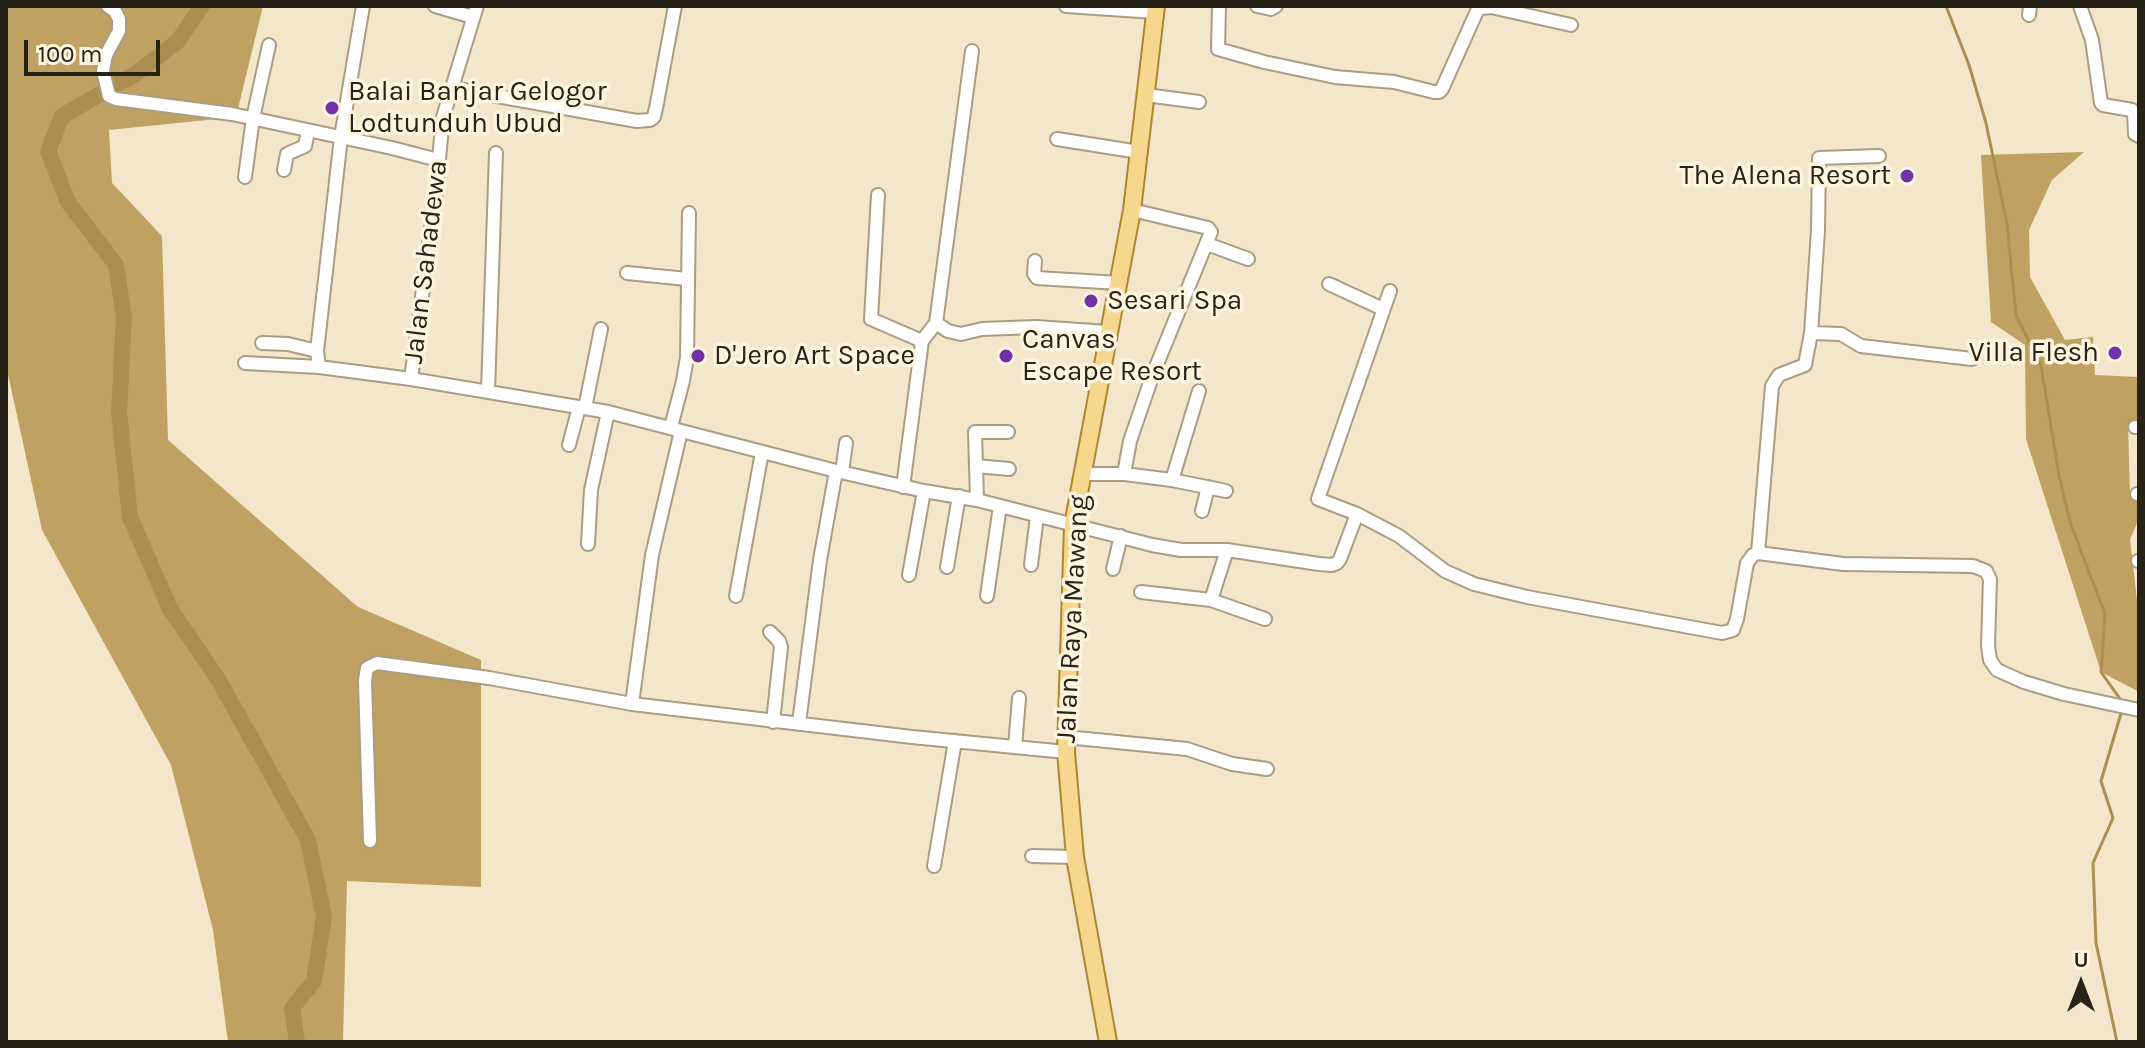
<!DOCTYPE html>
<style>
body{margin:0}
#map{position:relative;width:2145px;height:1048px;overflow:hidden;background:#f3e6ca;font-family:Karla,sans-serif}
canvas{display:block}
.frame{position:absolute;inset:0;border:8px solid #282319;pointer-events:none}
.north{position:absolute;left:2041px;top:944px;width:80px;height:80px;-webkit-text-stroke:6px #fef3dd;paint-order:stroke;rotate:0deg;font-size:22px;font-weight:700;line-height:32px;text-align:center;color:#282319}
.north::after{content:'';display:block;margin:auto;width:28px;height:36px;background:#282319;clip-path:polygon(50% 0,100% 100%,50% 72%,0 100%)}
.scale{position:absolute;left:24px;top:40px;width:136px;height:36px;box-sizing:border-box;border:4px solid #282319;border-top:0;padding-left:10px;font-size:24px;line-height:28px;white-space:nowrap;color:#282319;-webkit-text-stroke:6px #fef3dd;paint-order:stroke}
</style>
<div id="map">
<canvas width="2145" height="1048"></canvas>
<div class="frame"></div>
<div class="north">U</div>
<div class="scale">100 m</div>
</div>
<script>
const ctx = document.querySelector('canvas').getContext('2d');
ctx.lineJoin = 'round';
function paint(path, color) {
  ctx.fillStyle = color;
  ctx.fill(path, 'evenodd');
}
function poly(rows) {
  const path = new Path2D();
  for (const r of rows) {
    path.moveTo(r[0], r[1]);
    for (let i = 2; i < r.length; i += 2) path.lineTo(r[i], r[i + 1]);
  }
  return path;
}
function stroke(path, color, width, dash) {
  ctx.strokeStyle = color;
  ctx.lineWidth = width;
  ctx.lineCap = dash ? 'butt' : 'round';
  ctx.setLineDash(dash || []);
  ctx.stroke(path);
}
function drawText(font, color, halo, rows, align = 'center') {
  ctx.font = font + ' Karla,sans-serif';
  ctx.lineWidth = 7;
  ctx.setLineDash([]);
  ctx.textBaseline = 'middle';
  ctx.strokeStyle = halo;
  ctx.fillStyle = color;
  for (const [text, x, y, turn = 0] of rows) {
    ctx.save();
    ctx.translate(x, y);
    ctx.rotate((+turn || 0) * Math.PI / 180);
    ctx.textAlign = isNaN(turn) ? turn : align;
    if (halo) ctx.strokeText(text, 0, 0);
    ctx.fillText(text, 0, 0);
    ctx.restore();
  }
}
paint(poly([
 [6,6,263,6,236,117,109,130,112,183,162,236,168,440,358,607,481,660,481,887,347,881,343,1042,228,1042,213,930,171,765,42,530,6,365],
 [2084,152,2052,180,2029,230,2030,277,2065,340,2093,337,2095,375,2139,377,2139,424,2128,424,2130,495,2139,499,2139,519,2130,539,2137,600,2139,601,2139,692,2101,672,2026,439,2025,345,1991,322,1981,155]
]), '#bfa162');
stroke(poly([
 [1946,6,1969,65,1986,123,2007,224,2016,315,2041,366,2059,475,2070,522,2105,614,2101,672,2123,703],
 [2117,1042,2096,943,2093,863,2113,818,2101,781,2122,710]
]), '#ac8f50', 3);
stroke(poly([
 [202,6,178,41,137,73,62,116,48,151,68,202,116,265,124,317,119,412,130,517,170,609,218,679,308,840,324,917,314,981,292,1008,297,1042]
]), '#ac8f50', 16);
const minor = poly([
 [108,6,115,11,119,19,119,31,106,55,103,71,109,96,116,99,232,114,392,148,438,160],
 [435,6,473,17],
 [1066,6,1155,12],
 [1219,6,1218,49,1264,62,1335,77,1394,82,1434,92,1439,92,1442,89,1477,11,1481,8,1491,7,1571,25],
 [1257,6,1271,9,1276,6],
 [2080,6,2092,40,2101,103,2103,105,2132,110,2134,113,2135,134,2139,136],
 [2029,15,2030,6],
 [452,88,637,121,650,120,654,117,657,103,675,6],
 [1146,95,1199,102],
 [1057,139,1139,152],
 [284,170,287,154,305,146,308,131],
 [245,177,253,118,269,45],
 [878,195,871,319,922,341],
 [1207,244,1248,259],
 [1035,261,1034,274,1037,278,1119,283],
 [627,273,687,279],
 [1329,284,1383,309],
 [1390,291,1318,499,1357,514,1399,536,1445,571,1474,584,1527,597,1722,633,1733,630,1737,619,1747,563,1753,555,1758,553,1843,564,1973,566,1986,571,1990,579,1988,646,1990,660,1997,670,2024,682,2064,694,2139,710],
 [936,323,948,331,961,334,982,329,1036,327,1108,332],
 [1811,333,1841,334,1861,346,1972,359],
 [262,343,288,344,317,351],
 [245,363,319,367,411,379,608,412,836,471,924,491,977,500,1152,545,1181,550,1227,550,1319,564,1332,565,1337,563,1340,559,1357,514],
 [319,367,317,351,341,137,363,6],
 [411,379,436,191,443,117,477,6],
 [488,391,496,153],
 [585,408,601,329],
 [671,427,683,381,687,357,689,213],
 [2135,427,2139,427],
 [569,445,579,407],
 [976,466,975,432,1008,432],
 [842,472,846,443],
 [1082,474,1124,474,1172,480,1226,491],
 [1124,474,1130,441,1153,374,1211,232,1208,228,1132,210],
 [1172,480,1199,391],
 [903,487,922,341,936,323,972,51],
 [2137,494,2139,494],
 [977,500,976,466,1009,469],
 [1202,511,1208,487],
 [588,544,591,490,608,412],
 [1758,553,1772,386,1779,375,1805,365,1811,333,1818,231,1819,158,1879,156],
 [2138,561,2139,561],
 [1031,565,1037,516],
 [947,567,959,496],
 [1113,569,1121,536],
 [909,575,924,491],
 [1141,592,1211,600,1265,619],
 [736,596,762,452],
 [987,596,1000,506],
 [1211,600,1227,550],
 [770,632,779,641,781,647,773,722],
 [632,704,652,555,681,431],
 [799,723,820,560,836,471],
 [1066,737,1187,749,1232,764,1267,769],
 [1015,747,1019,698],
 [370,841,365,681,367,668,377,663,489,678,632,704,912,737,1066,752],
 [1032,856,1075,857],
 [934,866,955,741]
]);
const major = poly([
 [1108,1042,1075,857,1066,752,1073,525,1132,210,1156,6]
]);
stroke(minor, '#a99d83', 16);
stroke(major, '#ab8733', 20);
stroke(minor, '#fff', 12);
stroke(major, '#f7d78d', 16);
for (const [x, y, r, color] of [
 [332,108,8,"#7232a7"],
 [1907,176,8,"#7232a7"],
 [1091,301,8,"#7232a7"],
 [2115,353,8,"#7232a7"],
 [698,356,8,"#7232a7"],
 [1006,356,8,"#7232a7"]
]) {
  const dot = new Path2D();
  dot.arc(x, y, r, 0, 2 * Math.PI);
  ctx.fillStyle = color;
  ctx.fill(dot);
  stroke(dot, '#fef3dd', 3);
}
drawText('28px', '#282319', '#fef3dd', [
 ["Balai Banjar Gelogor",348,92],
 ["Lodtunduh Ubud",348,124],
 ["The Alena Resort",1891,176,"right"],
 ["Sesari Spa",1107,301],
 ["Canvas",1022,340],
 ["Escape Resort",1022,372],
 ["Villa Flesh",2099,353,"right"],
 ["D'Jero Art Space",714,356]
], 'left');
drawText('28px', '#282319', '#fef3dd', [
 ["Jalan Sahadewa",426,262,-83],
 ["Jalan Raya Mawang",1073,619,-87]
]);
</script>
